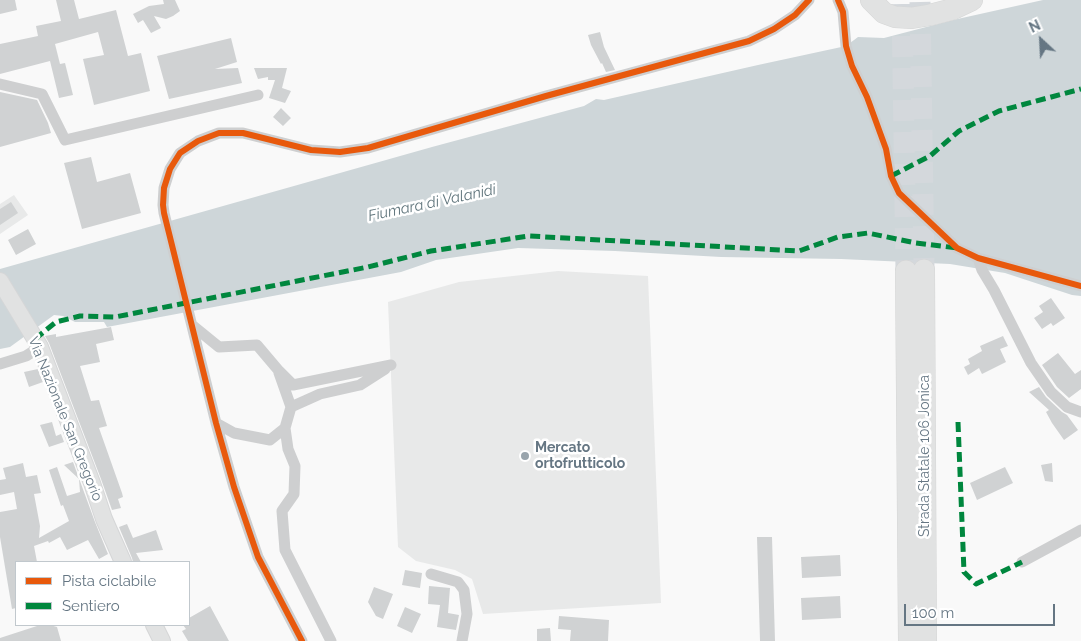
<!DOCTYPE html>
<style>
body{margin:0}
#map{position:relative;width:1081px;height:641px;overflow:hidden;background:#f9f9f9;font-family:Raleway,sans-serif}
canvas{display:block}
.legend{position:absolute;left:15px;top:561px;width:175px;height:65px;box-sizing:border-box;background:#fff;border:1px solid #c1c8cd;margin:0;padding:6px 9px;list-style:none;font-size:15px;color:#657683}
.legend li{display:flex;align-items:center;gap:10px;height:25px}
.legend b{width:25px;border:1px solid #c1c8cd}
.north{position:absolute;left:1016px;top:15px;width:50px;height:50px;-webkit-text-stroke:4px #fff;paint-order:stroke;rotate:335deg;font-size:14px;font-weight:700;line-height:20px;text-align:center;color:#657683}
.north::after{content:'';display:block;margin:auto;width:18px;height:22px;background:#657683;clip-path:polygon(50% 0,100% 100%,50% 72%,0 100%)}
.scale{position:absolute;left:904px;top:604px;width:151px;height:22px;box-sizing:border-box;border:2px solid #657683;border-top:0;padding-left:6px;font-size:15px;line-height:18px;white-space:nowrap;color:#657683;-webkit-text-stroke:4px #fff;paint-order:stroke}
</style>
<div id="map">
<canvas width="1081" height="641"></canvas>
<ul class="legend">
<li><b style="height:6px;background:#e8590c"></b>Pista ciclabile</li>
<li><b style="height:6px;background:#00873e"></b>Sentiero</li>
</ul>
<div class="north">N</div>
<div class="scale">100 m</div>
</div>
<script>
const ctx = document.querySelector('canvas').getContext('2d');
ctx.lineJoin = 'round';
function paint(path, color) {
  ctx.fillStyle = color;
  ctx.fill(path, 'evenodd');
}
function poly(rows) {
  const path = new Path2D();
  for (const r of rows) {
    path.moveTo(r[0], r[1]);
    for (let i = 2; i < r.length; i += 2) path.lineTo(r[i], r[i + 1]);
  }
  return path;
}
function stroke(path, color, width, dash) {
  ctx.strokeStyle = color;
  ctx.lineWidth = width;
  ctx.lineCap = dash ? 'butt' : 'round';
  ctx.setLineDash(dash || []);
  ctx.stroke(path);
}
function drawText(font, color, halo, rows, align = 'center') {
  ctx.font = font + ' Raleway,sans-serif';
  ctx.lineWidth = 5;
  ctx.setLineDash([]);
  ctx.textBaseline = 'middle';
  ctx.strokeStyle = halo;
  ctx.fillStyle = color;
  for (const [text, x, y, turn = 0] of rows) {
    ctx.save();
    ctx.translate(x, y);
    ctx.rotate((+turn || 0) * Math.PI / 180);
    ctx.textAlign = isNaN(turn) ? turn : align;
    if (halo) ctx.strokeText(text, 0, 0);
    ctx.fillText(text, 0, 0);
    ctx.restore();
  }
}
paint(poly([
 [14,195,28,215,0,234,0,204],
 [558,271,648,276,661,603,483,614,472,579,455,570,416,561,398,547,388,302,459,282]
]), '#e8e9e9');
paint(poly([
 [1043,0,1081,0,1081,296,1072,295,1005,273,950,264,841,259,721,257,615,251,518,248,436,260,401,272,107,327,104,322,75,322,63,316,54,315,10,347,0,349,0,269,432,147,584,106,596,99,604,100,758,65,846,46,858,37,884,38,953,20]
]), '#ced6d9');
paint(poly([
 [0,0,15,0,17,10,0,14],
 [56,0,74,0,79,19,116,10,128,56,141,53,150,91,94,105,83,59,104,55,98,32,55,44,60,64,65,63,73,95,59,98,50,61,0,74,0,44,38,36,36,26,61,21],
 [163,0,175,0,180,11,173,16,166,19,154,16,161,28,151,33,143,20,138,23,133,14,149,6,164,4],
 [600,32,604,47,615,70,606,72,602,63,601,64,591,45,588,35],
 [231,38,237,62,215,69,238,68,242,83,169,99,157,56],
 [254,68,287,68,282,88,291,91,285,103,269,98,275,80,268,80,268,77,258,79],
 [0,92,37,100,48,123,51,133,0,147],
 [281,108,291,118,283,126,273,117],
 [91,157,97,182,130,173,141,213,82,229,64,163],
 [11,202,18,213,0,225,0,209],
 [28,229,36,244,16,255,8,240],
 [1051,298,1065,318,1053,326,1051,323,1042,329,1034,318,1043,312,1039,306],
 [111,327,114,340,96,344,100,362,80,366,91,401,99,400,107,426,99,428,122,493,123,497,118,499,121,508,112,510,101,479,49,343,45,336,56,334,56,337],
 [1003,336,1008,346,1000,349,1006,362,982,374,979,368,968,375,964,367,970,364,968,359,982,351,980,346],
 [1058,353,1075,374,1081,370,1081,389,1069,398,1057,387,1042,365],
 [38,369,43,382,29,387,24,372],
 [1039,387,1046,397,1062,412,1067,415,1078,430,1064,440,1052,423,1046,412,1049,410,1029,392],
 [52,422,56,436,61,434,64,442,49,447,40,425],
 [73,462,95,522,108,554,99,559,88,540,67,550,60,537,49,543,48,541,34,546,37,562,16,562,16,608,12,609,0,537,0,512,17,509,14,492,0,495,0,480,6,479,3,468,23,463,26,477,37,475,41,493,34,494,40,526,39,538,69,521,63,505,61,506,49,470,57,467,67,496,80,492,79,479,64,465],
 [1052,463,1053,482,1045,481,1041,465],
 [1005,467,1013,483,977,500,970,483],
 [127,524,133,538,156,530,163,550,136,553,141,562,133,562,132,558,119,527],
 [757,537,772,537,775,641,760,641],
 [840,555,841,576,802,578,801,557],
 [405,570,422,573,420,588,402,585],
 [429,586,450,588,448,613,459,615,456,630,437,627,440,605,428,604],
 [374,587,393,594,383,619,376,616,368,602],
 [840,596,841,618,802,620,801,598],
 [210,606,229,641,188,641,182,631,186,629,183,625,189,625,189,618],
 [405,607,421,614,412,633,397,626],
 [559,616,609,620,608,641,570,641,571,630,558,629],
 [40,625,50,625,57,627,61,641,0,641,0,638],
 [550,628,551,641,537,641,537,629]
]), '#d0d2d3');
stroke(poly([
 [920,2,924,270],
 [902,4,906,271]
]), '#d4d8dc', 21, [21, 11]);
const secondary = poly([
 [0,281,40,347,92,483,104,519,123,562],
 [154,625,162,641]
]);
const highway = poly([
 [871,0,884,13,895,17,912,18,930,15,953,9,972,0],
 [924,270,926,641],
 [906,271,909,641]
]);
stroke(secondary, '#d5d6d7', 18);
stroke(highway, '#d5d6d6', 22);
stroke(poly([
 [838,0,843,12,846,46,852,66,867,97,886,149,891,176,899,193,957,248,978,258,1081,286],
 [0,84,42,94,65,140,258,95],
 [978,258,982,270,994,290,1031,363,1051,392,1067,407,1081,412],
 [192,325,219,347,257,345,279,371,293,385,391,365],
 [0,364,26,356,40,347],
 [279,373,291,407],
 [216,423,234,433,270,440,285,428,291,407,320,394,360,385,385,369],
 [285,428,288,449,295,466,294,494,282,511,285,550,331,641],
 [1022,562,1081,530],
 [431,574,458,582,464,590,467,614,462,641],
 [302,641,258,557,234,487,216,423,164,213,163,205,164,188,170,169,180,153,198,141,219,133,243,133,311,150,340,152,368,148,546,96,749,41,774,29,795,15,809,0]
]), '#cecfd0', 11);
stroke(secondary, '#e1e2e2', 16);
stroke(highway, '#e1e2e2', 21);
stroke(poly([
 [891,176,930,156,959,131,999,111,1081,89],
 [35,339,56,322,80,316,115,317,368,267,431,251,529,236,799,251,838,237,868,233,916,243,957,248],
 [958,422,964,572,976,584,1022,562]
]), '#00873e', 5, [10, 5]);
stroke(poly([
 [838,0,843,12,846,46,852,66,867,97,886,149,891,176,899,193,957,248,978,258,1081,286],
 [302,641,258,557,234,487,216,423,164,213,163,205,164,188,170,169,180,153,198,141,219,133,243,133,311,150,340,152,368,148,546,96,749,41,774,29,795,15,809,0]
]), '#e8590c', 6);
for (const [x, y, r, color] of [
 [525,456,5,"#99a4ac"]
]) {
  const dot = new Path2D();
  dot.arc(x, y, r, 0, 2 * Math.PI);
  ctx.fillStyle = color;
  ctx.fill(dot);
  stroke(dot, '#fff', 2);
}
drawText('14px', '#657683', '#fff', [
 ["Via Nazionale San Gregorio",65,419,68],
 ["Strada Statale 106 Jonica",925,456,-90]
]);
drawText('bold 14px', '#657683', '#fff', [
 ["Mercato",535,448],
 ["ortofrutticolo",535,464]
], 'left');
drawText('italic 15px', '#60757c', '#fff', [
 ["Fiumara di Valanidi",432,203,-12]
]);
</script>
